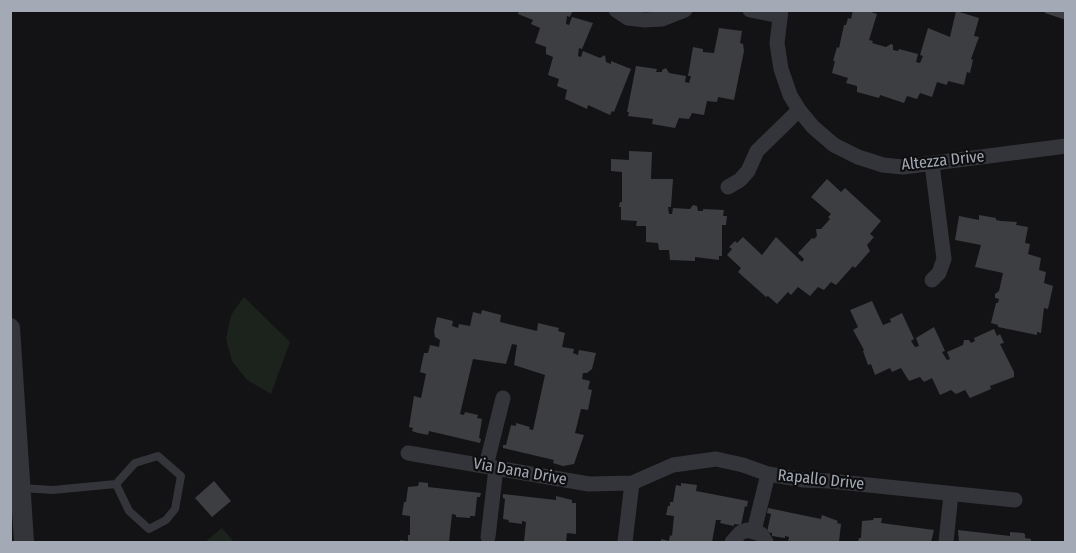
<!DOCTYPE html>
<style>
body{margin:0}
#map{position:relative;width:1076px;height:553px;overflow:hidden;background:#131315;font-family:"Fira Sans Condensed",sans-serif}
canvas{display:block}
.frame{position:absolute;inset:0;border:12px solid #a4aab5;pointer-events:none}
</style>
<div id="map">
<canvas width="1076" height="553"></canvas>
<div class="frame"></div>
</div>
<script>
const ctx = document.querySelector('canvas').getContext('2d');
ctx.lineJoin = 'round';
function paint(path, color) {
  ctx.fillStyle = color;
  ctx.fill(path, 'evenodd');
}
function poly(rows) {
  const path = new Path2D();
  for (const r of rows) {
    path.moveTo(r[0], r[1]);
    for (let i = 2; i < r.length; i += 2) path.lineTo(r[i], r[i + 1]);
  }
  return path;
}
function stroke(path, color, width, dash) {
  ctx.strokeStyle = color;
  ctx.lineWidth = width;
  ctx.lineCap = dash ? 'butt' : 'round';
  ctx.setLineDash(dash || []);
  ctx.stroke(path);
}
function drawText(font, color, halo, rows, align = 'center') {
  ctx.font = font + ' "Fira Sans Condensed",sans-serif';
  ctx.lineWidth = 4.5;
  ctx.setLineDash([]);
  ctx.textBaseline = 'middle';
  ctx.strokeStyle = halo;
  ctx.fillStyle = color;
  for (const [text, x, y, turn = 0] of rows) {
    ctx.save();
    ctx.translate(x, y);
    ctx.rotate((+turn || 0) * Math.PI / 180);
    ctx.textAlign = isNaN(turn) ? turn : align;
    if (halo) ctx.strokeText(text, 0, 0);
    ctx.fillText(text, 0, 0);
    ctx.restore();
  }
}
paint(poly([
 [244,297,290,342,271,394,247,380,232,361,226,339,231,315],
 [222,528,234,542,205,542]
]), '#1b231c');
paint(poly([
 [519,10,573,10,570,17,567,16,566,24,569,25,572,17,593,23,582,49,579,48,578,56,581,57,583,51,600,58,605,55,606,62,611,64,611,61,631,69,614,112,612,111,610,115,588,105,587,109,565,99,567,90,557,86,559,79,548,75,553,57,546,54,546,47,535,43,540,28,531,24,533,20,518,14],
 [853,10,865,10,877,14,869,40,873,41,872,43,886,47,891,44,893,45,893,50,898,51,899,49,918,54,916,62,920,63,923,56,920,55,928,28,950,37,956,11,979,18,974,36,979,37,971,59,973,60,970,73,967,72,964,85,948,81,947,85,937,82,932,97,920,93,917,99,907,96,904,103,880,95,879,98,857,92,857,86,846,83,848,78,832,73,835,61,833,61,837,47,839,48,844,25,846,25,848,18,851,19],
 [1045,10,1066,10,1066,20,1045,13],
 [719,28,742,31,740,43,743,44,744,51,734,100,718,97,717,102,707,101,704,115,692,113,689,119,679,118,675,128,652,124,653,119,628,116,629,112,627,112,636,66,657,69,656,72,662,72,662,70,666,68,669,73,686,76,685,82,689,83,691,76,688,76,693,47,703,49,703,52,714,53],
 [629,151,652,152,651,179,673,179,671,207,668,207,669,214,672,214,673,208,690,209,693,205,697,206,698,211,703,211,703,209,724,210,723,216,727,216,726,225,722,225,722,256,719,256,719,260,695,257,695,261,670,260,669,250,659,250,658,243,646,242,646,226,636,226,637,221,621,220,621,207,619,207,620,202,622,202,622,172,611,171,611,159,629,160],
 [827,179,841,192,845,188,881,221,870,234,874,237,867,245,870,251,855,268,853,266,836,285,831,282,824,290,818,287,810,296,798,287,791,295,788,292,777,304,768,296,766,297,738,272,741,268,727,255,732,249,729,247,735,241,737,243,743,237,762,255,776,237,802,262,804,259,798,253,812,238,814,239,817,236,816,229,821,229,830,219,828,217,831,214,811,197],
 [979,215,996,218,996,220,1001,221,1017,222,1016,225,1028,227,1025,243,1030,244,1028,254,1041,258,1039,270,1046,272,1044,283,1053,286,1048,309,1044,308,1041,333,1037,332,1037,335,998,327,998,325,991,323,996,303,998,303,999,299,995,298,995,294,999,291,1003,273,975,267,981,245,955,240,959,216,979,220],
 [872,301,883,325,891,322,890,319,902,313,914,339,911,341,915,347,919,346,916,338,934,327,945,351,942,352,947,360,950,359,947,352,963,345,964,340,969,340,971,343,975,341,974,338,994,329,997,336,1000,334,1004,343,1000,344,1014,372,1014,377,990,386,991,389,970,398,965,390,956,394,951,390,940,395,932,378,924,382,920,377,909,381,901,368,892,372,890,368,875,375,871,364,868,365,863,351,864,350,853,330,858,327,850,310],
 [482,310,501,315,500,322,537,331,538,323,559,328,558,331,565,333,562,347,574,349,573,353,578,355,579,350,596,353,592,369,587,373,583,373,582,379,590,381,588,389,592,390,588,410,581,409,575,433,584,435,574,464,563,466,553,463,554,460,503,448,503,445,506,445,511,425,516,426,516,423,530,427,529,429,533,430,545,375,514,365,517,345,512,344,506,364,473,359,460,414,464,415,465,412,478,415,477,418,482,419,479,438,481,439,480,443,429,431,428,435,418,433,412,431,413,428,409,427,414,396,421,398,426,374,420,372,424,353,428,353,430,345,439,347,440,340,435,337,434,331,437,317,453,321,452,326,458,328,459,324,470,326,473,312,481,314],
 [214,481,231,501,212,517,195,498],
 [419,482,428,483,428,487,481,493,480,497,477,497,475,516,470,516,470,518,456,517,456,515,452,514,449,542,400,542,400,540,408,541,408,535,410,535,410,516,402,515,404,502,406,502,408,487,418,486],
 [681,483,697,485,696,491,748,501,747,507,745,506,741,525,734,524,734,526,720,523,721,520,716,520,712,542,661,542,661,539,669,541,670,535,672,536,674,516,666,515,668,506,670,506,670,502,673,502,676,485,681,486],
 [503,494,556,500,556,496,572,500,572,503,576,503,576,534,567,533,566,542,524,542,526,522,522,521,522,524,508,522,509,520,503,519,505,499,503,498],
 [768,508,821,519,822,515,838,521,837,523,841,524,839,542,788,542,789,537,785,536,785,538,772,536,772,533,767,532,771,514,767,513],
 [874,518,882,518,881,523,934,530,931,542,858,542,859,538,861,538,862,521,873,520],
 [958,530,1010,536,1010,532,1023,533,1025,534,1025,538,1031,539,1031,542,959,542]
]), '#3d3e42');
stroke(poly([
 [22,488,53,490,116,484,135,463,158,456,181,476,175,509,166,520,149,529,129,511,116,484]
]), '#34353a', 8);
stroke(poly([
 [616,10,628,18,645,20,662,19,685,10],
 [750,10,780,16],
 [781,10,777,43,781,69,790,95,799,110,813,127,834,145,858,157,883,165,903,167,1066,146],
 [728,187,740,180,748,171,757,151,799,110],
 [932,280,939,273,944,259,932,164],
 [408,453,589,484,632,483,673,465,716,459,743,465,768,474,804,480,829,481,1015,500],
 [486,466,503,398],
 [754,531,768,474],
 [488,537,496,468],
 [625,542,632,483],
 [732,542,740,533,747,530,761,534,766,542],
 [946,542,951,494]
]), '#34353a', 15);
stroke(poly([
 [10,328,24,542]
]), '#34353a', 20);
drawText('16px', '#a4aab5', '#0e0e10', [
 ["Altezza Drive",943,161,-6],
 ["Via Dana Drive",520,472,10],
 ["Rapallo Drive",821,480,6]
]);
</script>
